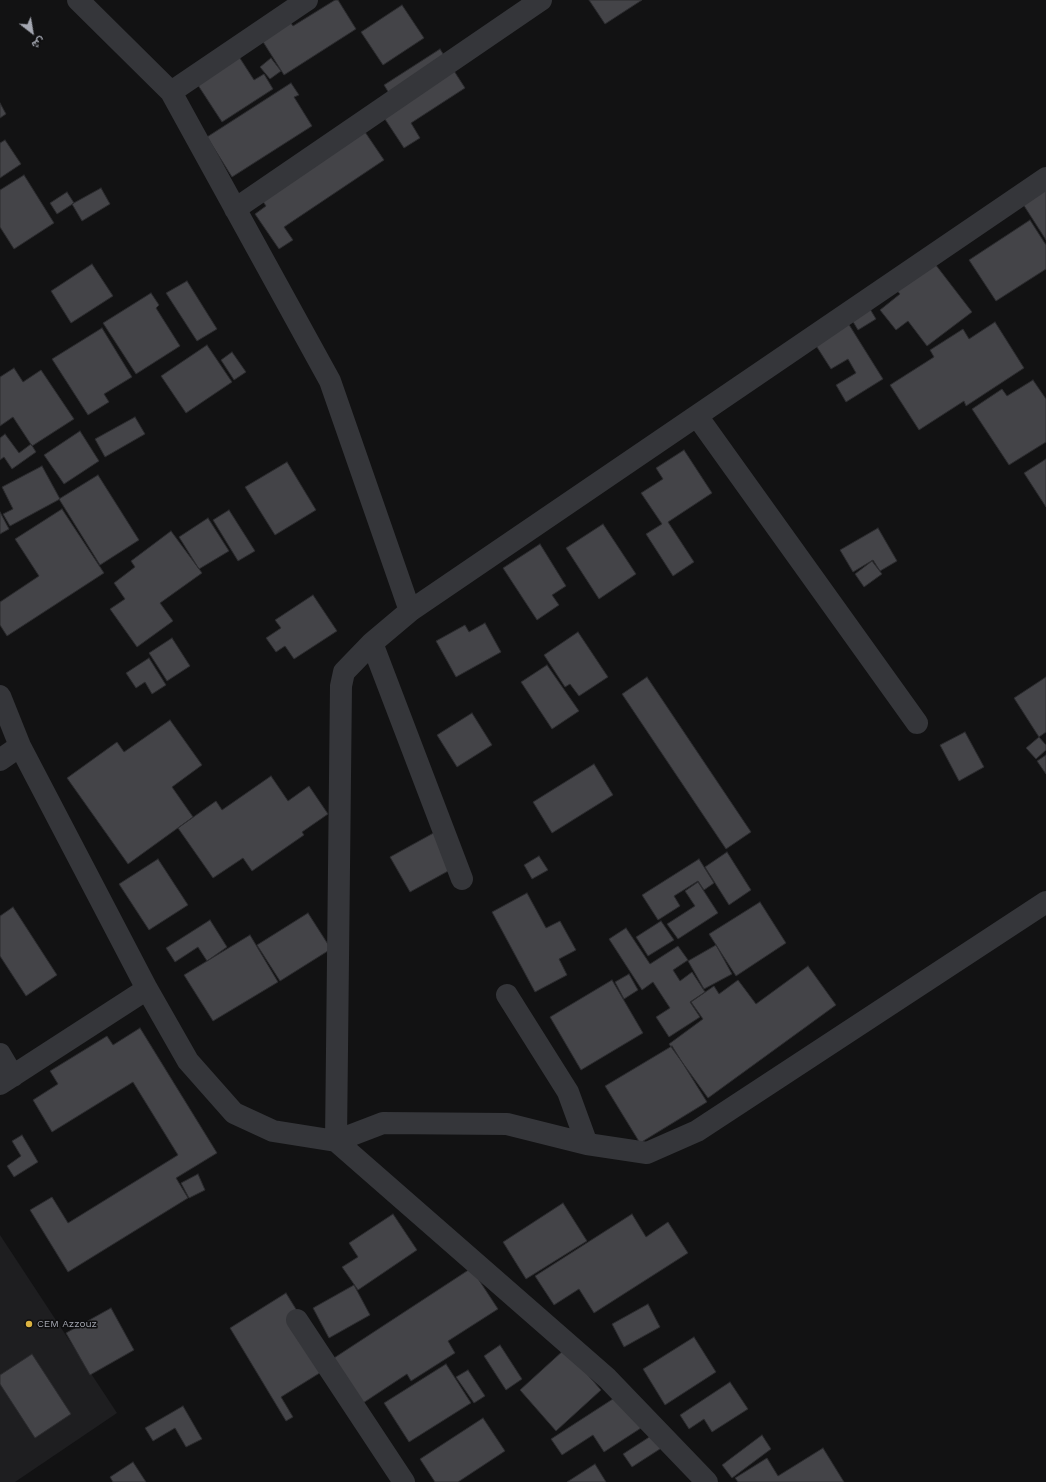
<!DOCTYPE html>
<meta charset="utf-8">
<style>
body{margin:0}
#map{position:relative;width:1046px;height:1482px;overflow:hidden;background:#121213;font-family:"Work Sans",Vazirmatn,sans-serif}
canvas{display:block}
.north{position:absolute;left:12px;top:12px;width:40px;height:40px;-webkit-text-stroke:3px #0d0d0e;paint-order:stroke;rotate:149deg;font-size:11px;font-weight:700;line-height:16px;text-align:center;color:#a5a8b2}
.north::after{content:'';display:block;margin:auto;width:14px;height:18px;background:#a5a8b2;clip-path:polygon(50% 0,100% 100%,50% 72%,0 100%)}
</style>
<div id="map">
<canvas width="1046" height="1482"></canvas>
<div class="north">ش</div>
</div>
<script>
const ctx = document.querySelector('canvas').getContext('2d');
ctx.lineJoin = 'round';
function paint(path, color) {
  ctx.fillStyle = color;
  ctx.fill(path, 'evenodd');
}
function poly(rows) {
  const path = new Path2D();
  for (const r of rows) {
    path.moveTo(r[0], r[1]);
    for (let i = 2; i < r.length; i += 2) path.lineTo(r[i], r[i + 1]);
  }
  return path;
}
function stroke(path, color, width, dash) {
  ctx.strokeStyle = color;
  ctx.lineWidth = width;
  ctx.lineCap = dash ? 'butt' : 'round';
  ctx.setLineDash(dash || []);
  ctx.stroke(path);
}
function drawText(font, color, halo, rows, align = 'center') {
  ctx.font = font + ' "Work Sans",sans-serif';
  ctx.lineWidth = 3;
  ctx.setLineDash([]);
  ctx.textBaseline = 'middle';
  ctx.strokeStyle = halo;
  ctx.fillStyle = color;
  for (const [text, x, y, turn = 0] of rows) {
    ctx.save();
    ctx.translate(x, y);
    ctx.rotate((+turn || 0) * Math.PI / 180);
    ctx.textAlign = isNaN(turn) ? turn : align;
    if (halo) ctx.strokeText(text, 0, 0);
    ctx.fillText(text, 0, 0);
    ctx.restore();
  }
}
paint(poly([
 [0,1235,117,1413,15,1482,0,1482]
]), '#1e1e20');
const building = poly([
 [335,0,338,0,356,29,284,75,260,37,288,19,293,26,335,0],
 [589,0,642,0,605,24,589,0],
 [402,5,424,38,383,65,361,32,402,5],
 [234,49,254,80,264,74,273,89,222,122,192,76,234,49],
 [440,49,465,88,411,123,420,138,404,148,377,107,392,98,384,85,440,49],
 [271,58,281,71,270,79,260,67,271,58],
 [291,83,299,95,294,97,312,126,232,177,207,137,291,83],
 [0,103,6,114,0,118,0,103],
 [363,129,384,160,284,227,293,240,279,249,255,214,266,206,252,185,363,129],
 [5,140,21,164,0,178,0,143,5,140],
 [24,175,54,223,14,249,0,227,0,190,24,175],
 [1046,185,1046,240,1021,201,1046,185],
 [101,188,110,204,82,221,72,204,101,188],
 [67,192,74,203,57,214,50,203,67,192],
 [1030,220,1046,245,1046,269,996,301,969,260,1030,220],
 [932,260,972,312,927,346,908,321,896,330,880,310,900,294,895,288,932,260],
 [92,264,113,296,71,323,51,291,92,264],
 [187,281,217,329,197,341,166,293,187,281],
 [151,293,159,305,156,308,180,346,136,374,103,323,151,293],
 [870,309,876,319,858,330,852,320,870,309],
 [995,322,1024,368,966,406,964,401,919,430,890,385,934,357,930,350,963,329,969,339,995,322],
 [848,323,883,379,846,402,836,385,856,373,848,359,831,369,815,344,848,323],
 [102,328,132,377,104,394,109,402,88,415,52,359,102,328],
 [207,345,232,382,186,413,161,376,207,345],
 [232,352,246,372,234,380,221,360,232,352],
 [14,368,23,382,41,370,74,419,32,446,13,417,0,426,0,377,14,368],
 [1033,380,1046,399,1046,442,1009,465,972,409,1002,389,1007,396,1033,380],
 [135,417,145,434,105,457,95,439,135,417],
 [80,431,99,461,64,484,44,455,80,431],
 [5,434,19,453,31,444,36,452,12,469,4,457,0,460,0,438,5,434],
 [684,450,712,493,668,522,694,562,673,576,646,534,662,524,641,493,663,479,656,468,684,450],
 [1046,459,1046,507,1024,473,1046,459],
 [287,462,316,510,275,535,245,487,287,462],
 [42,466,60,499,10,526,3,514,13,509,2,487,42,466],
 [98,475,139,540,100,565,59,499,98,475],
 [62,509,104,573,7,636,0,625,0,602,39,576,15,539,62,509],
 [229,510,255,551,238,561,213,520,229,510],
 [0,512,9,529,0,534,0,512],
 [208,518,229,551,199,569,179,537,208,518],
 [603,524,636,574,599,599,566,548,603,524],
 [878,528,897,561,880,571,873,560,853,572,840,550,878,528],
 [171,531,202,573,160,603,173,621,137,647,110,609,125,599,114,583,135,567,131,561,171,531],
 [540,544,566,586,552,595,559,605,537,620,503,568,540,544],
 [872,561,882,574,864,587,855,574,872,561],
 [313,595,337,631,294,659,285,646,276,652,266,638,281,628,275,620,313,595],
 [485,623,501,652,456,677,436,641,465,625,469,632,485,623],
 [578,632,608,677,579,696,570,684,565,687,544,655,578,632],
 [172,638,190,666,167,681,149,653,172,638],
 [149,658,166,685,152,694,145,682,136,688,126,673,149,658],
 [547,665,579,711,552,729,521,682,547,665],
 [647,677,751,832,726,849,622,694,647,677],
 [1046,677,1046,732,1039,737,1014,698,1046,677],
 [472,713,492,745,457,767,437,735,472,713],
 [170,720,202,765,172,787,193,817,128,864,67,778,117,742,124,752,170,720],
 [965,732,984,767,959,781,940,745,965,732],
 [1039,737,1046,745,1046,750,1036,759,1026,748,1039,737],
 [1046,755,1046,774,1037,761,1046,755],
 [594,764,613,795,552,833,533,802,594,764],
 [271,776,288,801,309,786,328,814,302,832,304,835,252,871,243,858,213,878,178,828,216,801,222,810,271,776],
 [439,830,459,865,410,892,390,857,439,830],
 [727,852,751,890,729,905,705,867,727,852],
 [539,856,548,870,532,879,524,865,539,856],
 [158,859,188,905,149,930,119,884,158,859],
 [699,859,714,883,704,890,698,881,674,896,680,906,658,920,642,895,699,859],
 [698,882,718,913,678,939,667,924,695,906,685,891,698,882],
 [527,893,546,928,560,921,576,950,559,959,567,975,535,992,492,912,527,893],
 [760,902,786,943,736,976,709,934,760,902],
 [13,907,57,975,26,996,0,956,0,916,13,907],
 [308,913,331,949,280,981,257,945,308,913],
 [210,920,227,947,207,961,198,947,175,962,166,948,210,920],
 [661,921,674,940,648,956,636,937,661,921],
 [626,928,650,964,678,946,688,960,673,970,680,981,692,972,705,992,690,1002,700,1017,669,1037,656,1017,670,1008,653,982,642,990,609,939,626,928],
 [250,935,278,982,213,1021,184,975,250,935],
 [716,945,732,974,704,989,688,961,716,945],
 [808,966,836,1005,708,1098,669,1044,703,1019,691,1002,714,986,719,994,738,980,756,1004,808,966],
 [629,974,638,990,624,999,615,982,629,974],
 [612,980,643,1033,581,1070,550,1017,612,980],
 [140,1028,217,1153,176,1178,188,1198,68,1272,30,1210,52,1197,68,1223,178,1155,133,1082,52,1132,33,1100,58,1084,50,1071,107,1036,113,1045,140,1028],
 [672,1046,707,1102,640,1143,605,1086,672,1046],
 [22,1135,38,1162,14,1177,7,1166,21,1156,12,1141,22,1135],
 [198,1174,205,1190,189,1198,181,1183,198,1174],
 [563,1203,587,1241,526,1279,503,1242,563,1203],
 [393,1214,417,1250,358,1290,342,1267,358,1257,349,1243,393,1214],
 [632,1214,646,1237,668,1222,688,1253,594,1313,579,1289,554,1305,535,1276,632,1214],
 [470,1269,475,1274,498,1309,448,1341,455,1353,411,1381,407,1374,363,1403,334,1358,470,1269],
 [354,1285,370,1315,329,1338,313,1308,354,1285],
 [286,1293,331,1366,281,1397,293,1417,286,1421,230,1328,286,1293],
 [648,1304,660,1327,624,1347,612,1324,648,1304],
 [111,1308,134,1350,90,1375,66,1333,111,1308],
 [694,1337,716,1372,665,1405,643,1369,694,1337],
 [500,1345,522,1379,506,1390,484,1356,500,1345],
 [565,1349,601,1390,556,1431,520,1390,565,1349],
 [32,1354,71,1414,35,1438,0,1384,0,1375,32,1354],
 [446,1364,471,1403,409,1442,384,1403,446,1364],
 [468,1370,485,1396,474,1403,456,1377,468,1370],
 [730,1382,748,1409,712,1432,704,1419,689,1429,680,1415,730,1382],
 [619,1395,641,1428,604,1452,593,1435,562,1455,551,1439,619,1395],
 [183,1406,202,1439,186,1447,175,1428,153,1441,145,1428,183,1406],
 [483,1418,505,1451,458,1482,435,1482,420,1459,483,1418],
 [654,1434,663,1447,632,1467,623,1454,654,1434],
 [762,1435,771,1449,732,1478,722,1465,762,1435],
 [823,1448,844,1482,738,1482,735,1478,767,1458,778,1476,823,1448],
 [133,1462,146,1482,113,1482,110,1477,133,1462],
 [595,1464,606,1482,567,1482,595,1464]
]);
paint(building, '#444448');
stroke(building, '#2c2c2f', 1);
stroke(poly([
 [78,0,171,92,330,381,410,611],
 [171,92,307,0],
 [1046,178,410,611,372,643,344,672,341,686,336,1141,383,1123,507,1124,587,1144,647,1153,697,1131,1046,902],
 [235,209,541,0],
 [697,416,917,723],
 [372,643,462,879],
 [0,696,20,746,147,989,188,1061,234,1113,273,1131,336,1141,607,1378,707,1482],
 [0,760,20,746],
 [507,995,568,1092,587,1144],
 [0,1054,13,1076],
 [0,1084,147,989],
 [297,1320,404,1482]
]), '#35363a', 22);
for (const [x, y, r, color] of [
 [29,1324,4,"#dcb341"]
]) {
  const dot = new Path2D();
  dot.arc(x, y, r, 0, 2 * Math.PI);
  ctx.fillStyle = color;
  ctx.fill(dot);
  stroke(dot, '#0d0d0e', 1.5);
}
drawText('10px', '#a5a8b2', '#0d0d0e', [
 ["CEM Azzouz",37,1324]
], 'left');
</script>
